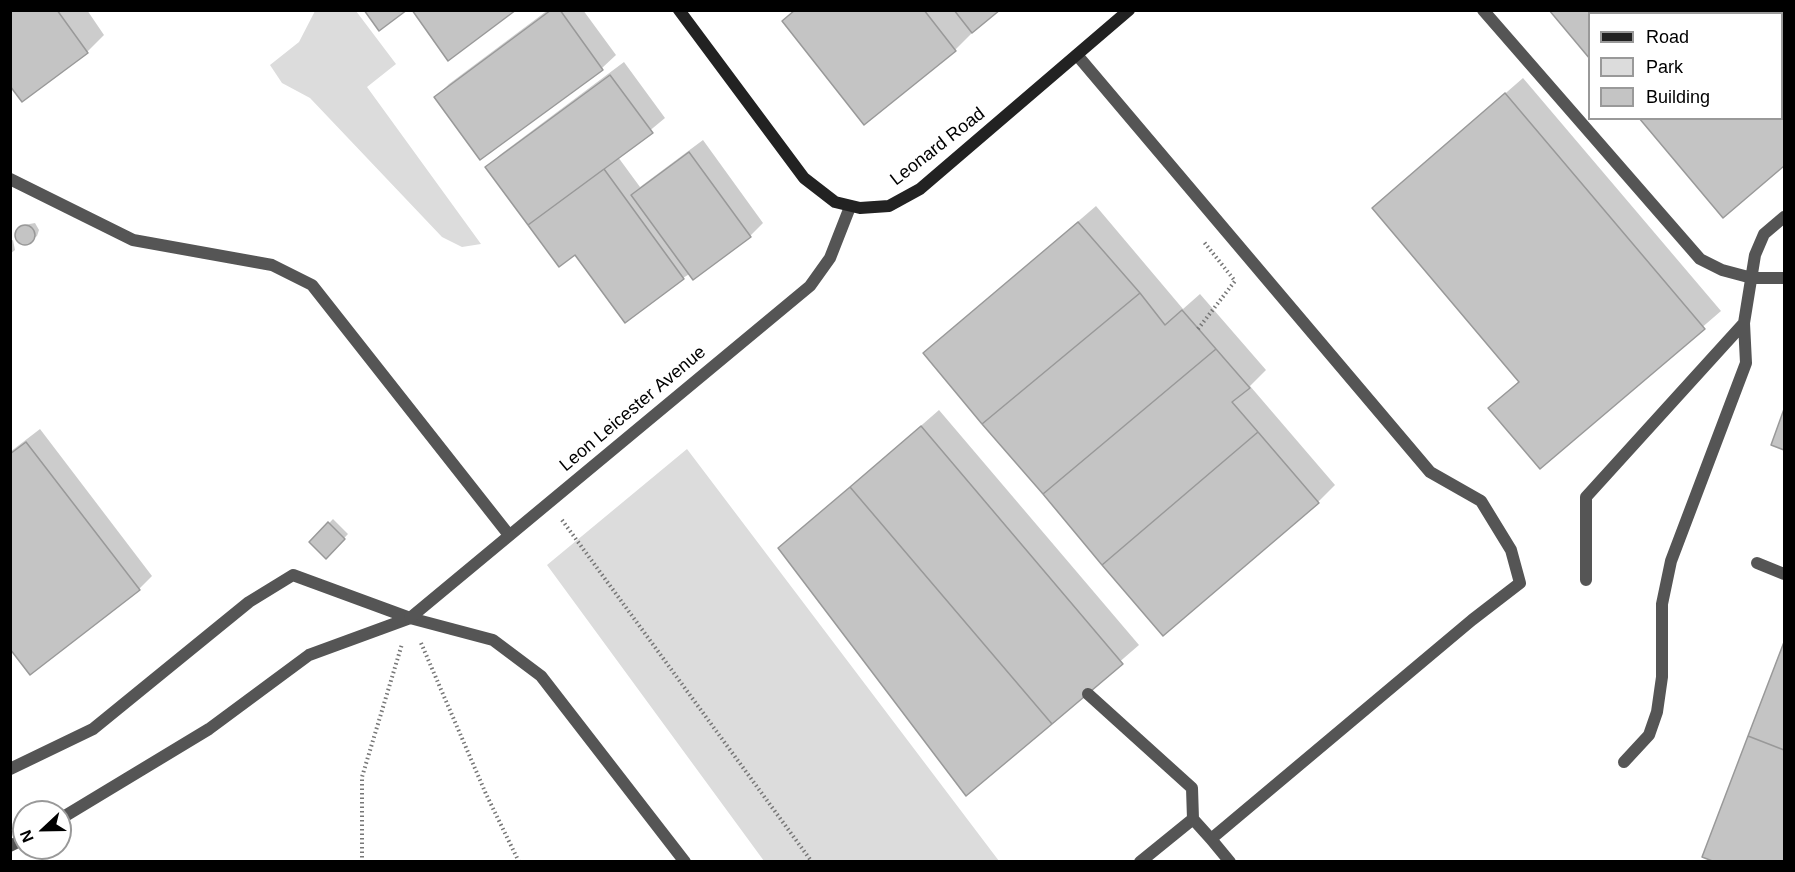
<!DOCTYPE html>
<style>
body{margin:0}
#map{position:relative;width:1795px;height:872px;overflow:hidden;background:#fff;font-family:Helvetica,sans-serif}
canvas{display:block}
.frame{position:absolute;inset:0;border:12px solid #000;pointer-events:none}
.legend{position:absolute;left:1588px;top:12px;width:195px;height:108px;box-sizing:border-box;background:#fff;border:2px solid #999;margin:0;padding:8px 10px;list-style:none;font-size:18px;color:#000}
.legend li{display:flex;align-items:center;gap:12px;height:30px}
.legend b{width:30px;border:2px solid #999}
.north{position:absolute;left:12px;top:800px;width:60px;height:60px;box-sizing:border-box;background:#fff;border:2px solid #999;border-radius:50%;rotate:248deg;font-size:16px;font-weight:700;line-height:24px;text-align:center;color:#000}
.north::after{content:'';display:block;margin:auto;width:21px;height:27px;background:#000;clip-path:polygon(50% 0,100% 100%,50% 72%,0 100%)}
</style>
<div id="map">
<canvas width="1795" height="872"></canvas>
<div class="frame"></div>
<ul class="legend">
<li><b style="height:8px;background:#222"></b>Road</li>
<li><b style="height:16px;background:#dcdcdc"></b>Park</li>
<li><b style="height:16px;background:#c4c4c4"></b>Building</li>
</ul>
<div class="north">N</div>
</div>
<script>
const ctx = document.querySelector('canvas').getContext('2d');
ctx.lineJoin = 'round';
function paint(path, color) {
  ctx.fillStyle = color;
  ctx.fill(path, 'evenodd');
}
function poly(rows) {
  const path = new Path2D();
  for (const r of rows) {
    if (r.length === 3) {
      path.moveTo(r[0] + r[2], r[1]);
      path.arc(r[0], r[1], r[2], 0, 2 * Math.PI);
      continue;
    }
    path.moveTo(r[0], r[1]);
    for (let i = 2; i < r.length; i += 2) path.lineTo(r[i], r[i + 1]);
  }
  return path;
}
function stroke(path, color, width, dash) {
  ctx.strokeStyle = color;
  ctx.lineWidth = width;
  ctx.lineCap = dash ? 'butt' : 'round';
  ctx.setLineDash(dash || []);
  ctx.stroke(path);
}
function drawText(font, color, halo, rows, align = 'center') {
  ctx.font = font + ' Helvetica,sans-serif';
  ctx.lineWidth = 5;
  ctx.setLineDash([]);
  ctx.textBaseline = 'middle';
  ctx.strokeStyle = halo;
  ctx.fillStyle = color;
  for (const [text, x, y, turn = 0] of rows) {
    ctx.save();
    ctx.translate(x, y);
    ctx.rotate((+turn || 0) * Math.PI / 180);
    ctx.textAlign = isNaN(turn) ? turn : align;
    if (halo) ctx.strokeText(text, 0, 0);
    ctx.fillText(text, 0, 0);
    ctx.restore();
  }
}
paint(poly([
 [315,11,356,11,396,64,367,87,481,244,462,247,442,237,310,98,282,83,270,65,299,42],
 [687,449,999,861,764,861,547,565]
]), '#dcdcdc');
paint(poly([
 [10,10,87,10,104,35,87,52],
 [548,10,583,10,616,55,602,68,481,158,436,97,449,84],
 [794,10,998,10,971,31,972,33,955,50,784,21],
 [1551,10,1784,10,1784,164,1723,216,1782,118,1782,14],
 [624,62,665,118,618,157,640,187,703,140,763,223,750,236,683,278,575,253,487,167,501,154],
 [1523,78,1721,311,1540,467,1490,408,1520,380,1374,208],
 [1096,206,1183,309,1200,294,1266,370,1250,386,1335,485,1318,502,925,353],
 [35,223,39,230,37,236,27,243,20,241,17,235,19,229,24,225],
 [13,240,15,250,10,254,10,241],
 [939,410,1139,645,967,794,780,549],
 [40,429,152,576,139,589,10,647,10,452],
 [333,519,348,534,326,557,311,542],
 [1784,647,1784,862,1719,862,1704,856]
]), '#0003');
const building = poly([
 [10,10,57,10,88,53,22,102,10,86,10,10],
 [364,10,407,10,379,31,364,10],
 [412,10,516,10,448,61,412,10],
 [551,10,560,10,603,70,480,160,434,97,551,10],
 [795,10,924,10,956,51,864,125,782,21,795,10],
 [954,10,1000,10,972,33,954,10],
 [1549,10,1784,10,1784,166,1723,218,1639,118,1782,118,1782,14,1590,14,1590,59,1549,10],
 [610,75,653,133,528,225,485,167,610,75],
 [1505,93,1705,329,1540,469,1488,408,1519,382,1372,208,1505,93],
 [689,152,751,237,693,280,631,195,689,152],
 [604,169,684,279,625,323,575,255,559,267,528,225,604,169],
 [1078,222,1140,293,982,424,923,353,1078,222],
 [25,235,10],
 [1140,293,1165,325,1182,310,1216,349,1043,494,982,424,1140,293],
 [1216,349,1250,388,1232,402,1258,432,1102,565,1043,494,1216,349],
 [1784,409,1784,450,1771,445,1784,409],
 [921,426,1123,664,1052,724,850,487,921,426],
 [1258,432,1319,503,1163,636,1102,565,1258,432],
 [26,442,140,590,30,675,10,649,10,454,26,442],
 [850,487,1052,724,966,796,778,548,850,487],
 [328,522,345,539,326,559,309,542,328,522],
 [1784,642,1784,750,1748,736,1784,642],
 [1748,736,1784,750,1784,862,1715,862,1702,857,1748,736]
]);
paint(building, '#c4c4c4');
stroke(building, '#999', 1.5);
stroke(poly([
 [1198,329,1235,281,1204,242],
 [562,520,812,862],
 [421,643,486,794,519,862],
 [362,862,362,777,402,644]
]), '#777', 4, [1.5, 3]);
stroke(poly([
 [1483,10,1700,259,1722,270,1752,278,1784,278],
 [1077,55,1430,472,1481,501,1511,550,1520,583,1472,620,1211,839,1230,862],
 [10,179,133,240,272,265,312,285,509,535],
 [1757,563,1784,574],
 [1586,580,1586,497,1744,323],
 [1088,694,1192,788,1193,819,1140,862],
 [1624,762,1649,735,1657,712,1662,677,1662,604,1671,561,1746,363,1744,323,1755,255,1764,234,1784,217],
 [10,769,93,729,249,602,293,575,410,618,493,640,541,676,685,862],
 [60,819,209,729,309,655,410,618],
 [1193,819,1211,839],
 [10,846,24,839]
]), '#555', 12);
stroke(poly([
 [410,618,810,286,830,258,850,207]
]), '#555', 12);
stroke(poly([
 [679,10,804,178,835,202,860,208,889,206,920,189,1129,10]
]), '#222', 12);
drawText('18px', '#000', '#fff', [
 ["Leonard Road",938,147,-38],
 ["Leon Leicester Avenue",633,409,-40]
]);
</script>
